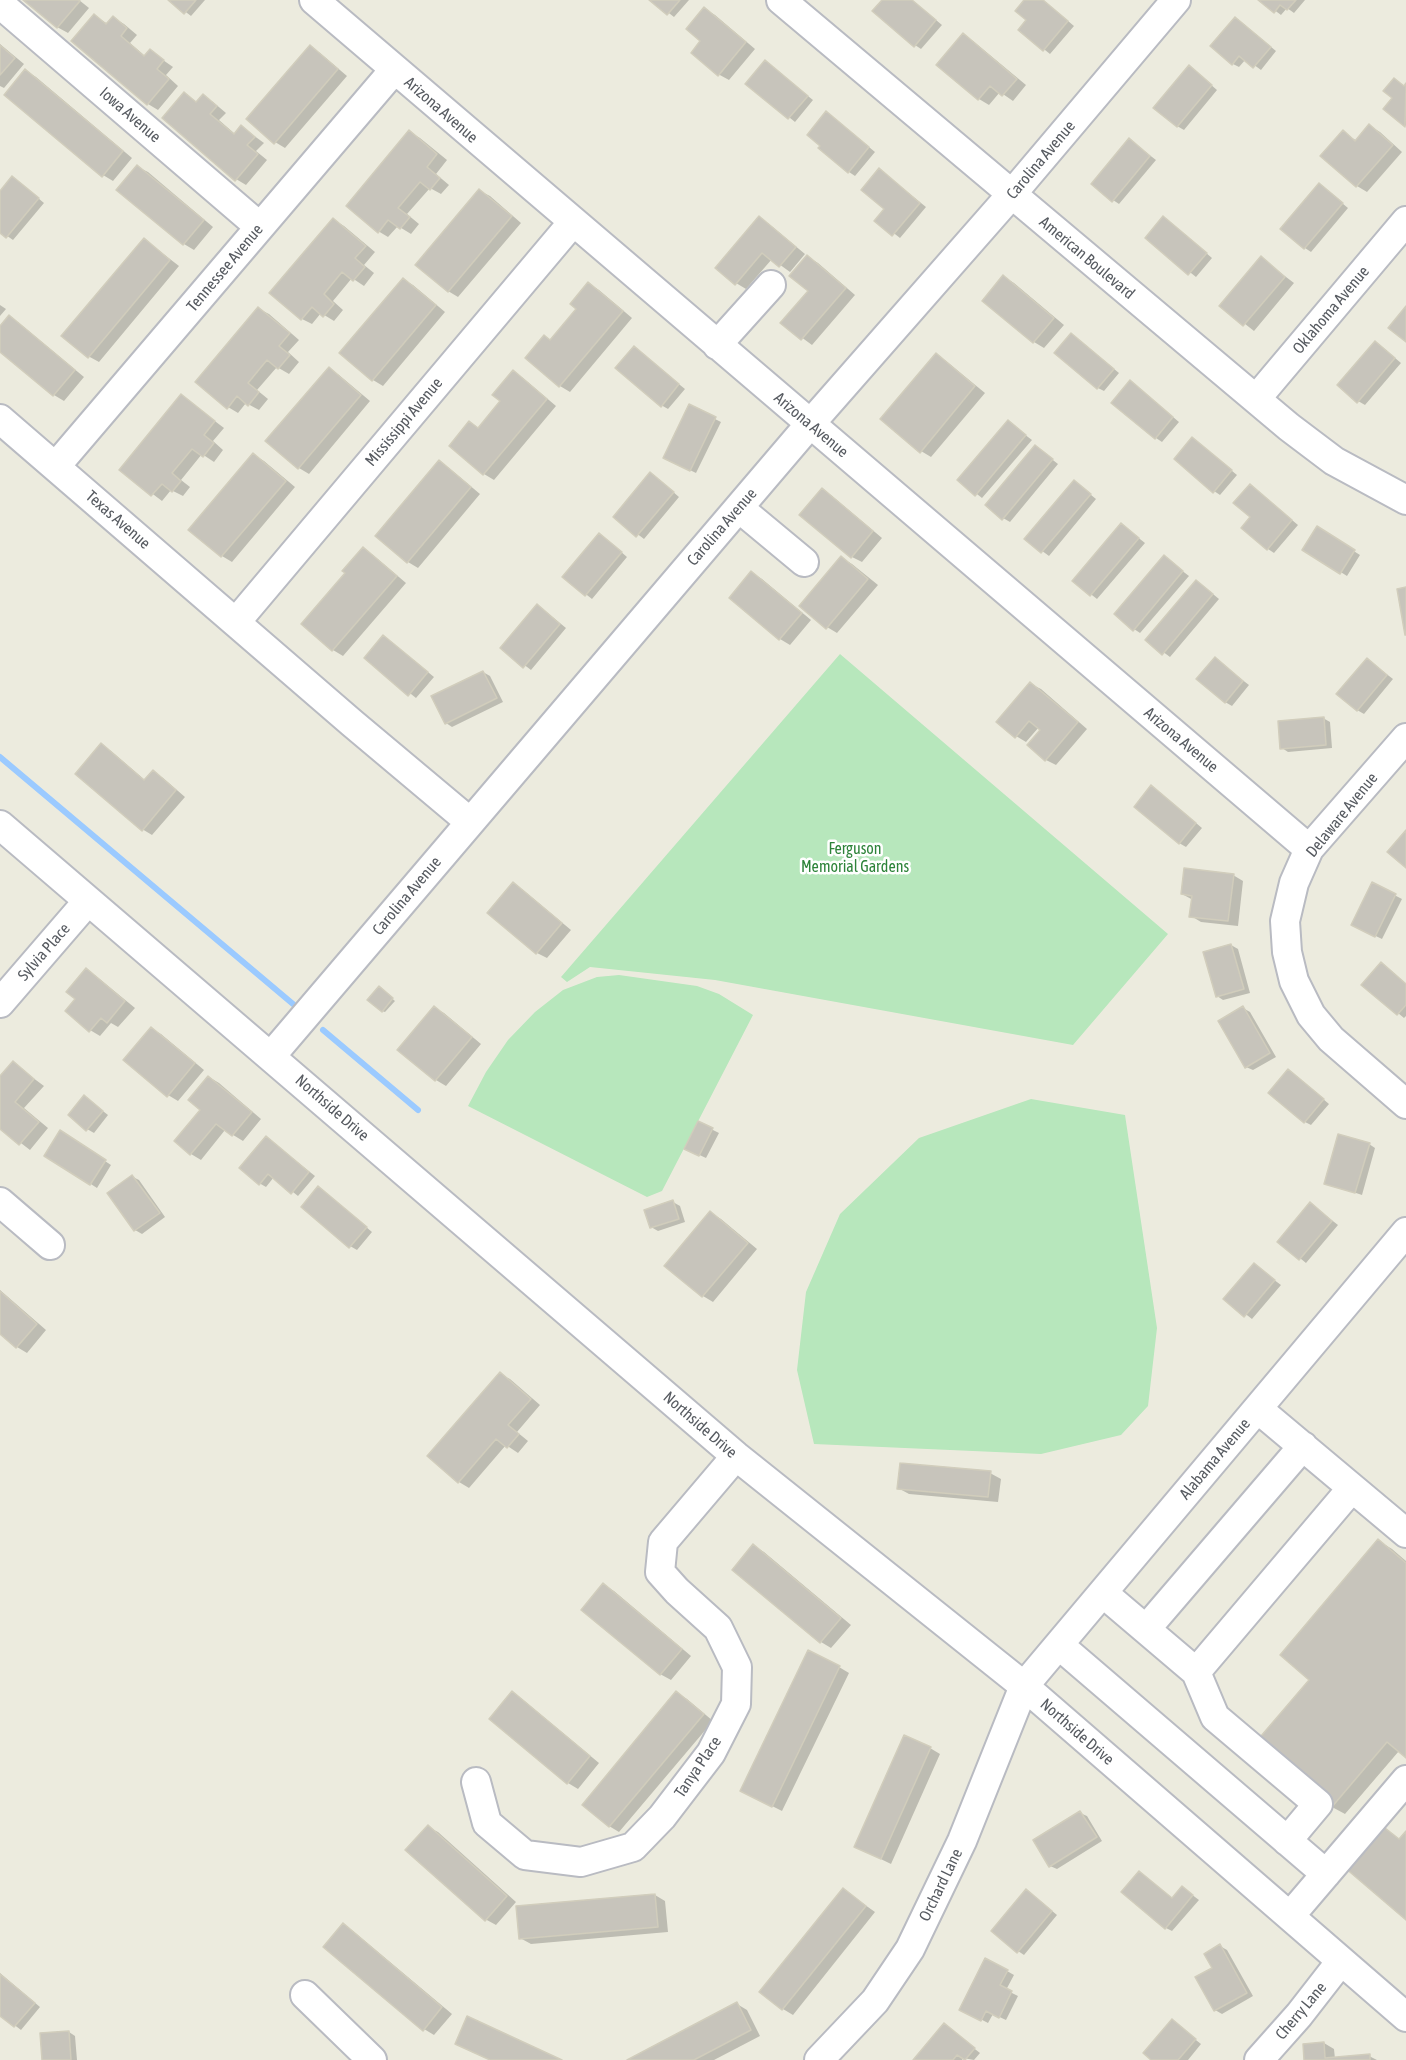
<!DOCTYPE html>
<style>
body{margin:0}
canvas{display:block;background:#ecebde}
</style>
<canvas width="1406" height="2060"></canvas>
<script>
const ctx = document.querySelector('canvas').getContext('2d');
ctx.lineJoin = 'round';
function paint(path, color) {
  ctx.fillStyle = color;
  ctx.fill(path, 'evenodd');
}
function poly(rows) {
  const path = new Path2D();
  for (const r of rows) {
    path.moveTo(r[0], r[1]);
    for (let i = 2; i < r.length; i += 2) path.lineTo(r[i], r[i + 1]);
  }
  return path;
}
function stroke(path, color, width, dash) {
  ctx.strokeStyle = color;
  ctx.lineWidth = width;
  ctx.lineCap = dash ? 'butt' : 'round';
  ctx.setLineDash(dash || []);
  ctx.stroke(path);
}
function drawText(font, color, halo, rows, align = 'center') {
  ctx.font = font + ' "Asap Condensed",sans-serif';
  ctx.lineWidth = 5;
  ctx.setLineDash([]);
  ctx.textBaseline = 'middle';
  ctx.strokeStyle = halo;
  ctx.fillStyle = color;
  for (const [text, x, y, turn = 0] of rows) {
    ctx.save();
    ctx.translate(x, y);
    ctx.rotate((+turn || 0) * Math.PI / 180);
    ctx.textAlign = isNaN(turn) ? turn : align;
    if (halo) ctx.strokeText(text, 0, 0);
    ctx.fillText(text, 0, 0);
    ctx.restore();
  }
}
paint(poly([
 [840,654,1168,934,1073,1045,715,980,590,967,567,982,561,977],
 [619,975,697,986,719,994,753,1015,662,1191,647,1197,468,1106,486,1072,508,1040,535,1012,563,990,597,977],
 [1031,1099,1125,1115,1157,1328,1148,1406,1121,1435,1041,1454,814,1444,797,1370,806,1292,840,1214,919,1138]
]), '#b7e7bc');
paint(poly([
 [26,0,79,0,89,8,68,33,57,27],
 [170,0,205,0,191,16],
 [652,0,689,0,674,17],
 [884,0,912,0,942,25,921,49,915,45],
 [1026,0,1043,0,1074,26,1050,54,1020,30,1028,20],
 [1261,0,1305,0,1294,13,1287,8,1281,15],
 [705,9,715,15,755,49,729,80,718,74],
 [94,16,108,24,114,18,124,24,137,35,130,43,145,56,150,51,173,67,166,75,178,86,158,110,148,104,73,41],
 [1241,22,1276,51,1261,70,1246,59,1239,67,1233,64],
 [963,35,973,41,1026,85,1013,101,1000,92,989,105,979,99],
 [0,44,24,64,4,88,0,86],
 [310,47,320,53,347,76,285,148,275,142],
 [765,62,813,100,795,122,747,83],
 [26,71,36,77,132,158,113,181,103,175],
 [1195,71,1217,90,1184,130,1177,126],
 [1406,85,1406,126,1385,108],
 [184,94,198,103,203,96,213,102,226,113,219,120,235,134,242,127,264,143,256,151,267,160,246,185,236,179],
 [833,117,875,152,855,176,849,172],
 [1370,126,1380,132,1402,152,1367,192,1357,186,1322,156,1343,132,1357,141],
 [410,132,420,138,447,160,436,174,449,185,441,194,430,188,407,214,419,224,411,234,398,226,388,237,378,231],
 [1130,140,1156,160,1119,204,1113,200],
 [138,167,148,172,213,227,194,250,184,244],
 [880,170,926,207,900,238,877,220,886,209],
 [19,182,44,203,13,240,0,231,0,193],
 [1325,189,1348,208,1311,252,1305,248],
 [480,191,490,196,521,223,458,297,448,291],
 [759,218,769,224,805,254,790,272,772,259,746,289,736,283],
 [334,220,344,226,375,252,364,265,374,273,364,286,352,278,333,301,343,310,334,321,321,313,312,324,302,319],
 [1170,222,1212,258,1196,277,1147,238],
 [144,239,179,266,99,362,88,356],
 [808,257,818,263,855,295,812,345,782,323,810,291],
 [1261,258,1294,283,1254,331,1221,305],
 [1004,277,1014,283,1064,325,1044,348,1034,342,984,301],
 [403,280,413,285,445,312,383,386,373,380,341,353],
 [589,284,599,290,632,318,570,392,560,386,527,358,551,341,578,308],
 [0,305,6,309,0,316],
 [259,309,269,314,299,340,288,352,299,362,289,374,277,367,257,390,268,399,259,410,246,403,238,413,228,407],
 [9,317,19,323,84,377,64,401,54,395,0,350,0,328],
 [1078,339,1119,373,1104,391,1098,388],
 [1381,346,1401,363,1365,405,1358,401],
 [634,348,685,389,668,409,661,405],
 [936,355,946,361,985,393,931,457,921,451],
 [329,369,339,375,370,401,309,474,299,468],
 [513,372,523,378,556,406,494,480,484,474,451,446,470,423,479,429,502,401],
 [1136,386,1179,422,1162,442,1156,438],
 [182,396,224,428,213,441,223,450,214,462,202,454,181,480,190,487,183,496,171,490,162,501,121,470],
 [715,419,721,422,696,473,671,461],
 [1008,422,1032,440,982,498,959,480],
 [1193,439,1237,475,1220,495,1214,491],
 [1035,446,1058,464,1010,522,1003,518],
 [254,455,264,461,295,487,232,562,222,556],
 [439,462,449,468,480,494,418,568,408,562,377,536],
 [657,478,679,497,644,539,615,517],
 [1080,486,1096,499,1049,556,1026,539],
 [822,490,832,496,882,538,862,562,852,557],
 [1256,490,1298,525,1274,553,1268,549],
 [1121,524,1145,543,1097,599,1074,581],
 [1317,528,1360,555,1347,576,1304,549],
 [605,538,627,557,592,599,564,577],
 [363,549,373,555,406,583,343,656,333,650,303,624,347,573],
 [1164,557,1189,576,1140,633,1134,629],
 [842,558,852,564,878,585,837,633,827,627],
 [752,573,762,579,811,620,790,645,780,639],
 [1202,585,1219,599,1170,657,1147,640],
 [544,610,566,628,531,670,502,648],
 [384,636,434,677,416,698,366,658],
 [1215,659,1249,685,1232,706,1225,702],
 [1367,659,1393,679,1364,714,1357,710],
 [483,672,490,676,503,702,452,727,446,723],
 [1031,684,1041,689,1087,729,1056,765,1046,760,1042,730,1039,727,1026,742,1016,736],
 [1323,718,1330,722,1332,748,1288,752,1282,748],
 [101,745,111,751,146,781,153,772,163,778,185,797,152,835,142,829],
 [1158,791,1202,828,1186,847,1179,843],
 [1233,875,1243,881,1238,926,1201,922,1191,916,1193,900,1182,894],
 [513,884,523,890,571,930,547,958,537,953],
 [1373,884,1402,899,1382,939,1359,928],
 [1231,945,1238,949,1250,993,1223,1000,1217,996],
 [1388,968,1406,984,1406,1016,1404,1018,1364,985],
 [86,970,96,976,135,1008,118,1027,111,1023,100,1036,90,1030,77,999],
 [382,990,395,1001,385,1012,382,1011],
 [434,1008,444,1013,481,1044,446,1086,436,1080],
 [1243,1008,1250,1012,1276,1057,1253,1070,1246,1067],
 [151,1029,161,1034,204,1070,178,1101,168,1095],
 [13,1063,44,1086,24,1108,48,1128,30,1150,0,1127,0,1079],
 [1295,1075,1329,1104,1311,1125,1305,1122],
 [209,1077,219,1083,261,1119,243,1141,225,1130,201,1160,191,1154],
 [85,1097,108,1115,94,1133,87,1129],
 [699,1123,719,1133,706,1158,693,1152],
 [67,1136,111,1165,97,1188,46,1155],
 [267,1138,315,1176,298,1196,274,1177,266,1187,259,1183],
 [1369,1144,1375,1148,1362,1195,1326,1183],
 [133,1177,139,1180,165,1217,142,1234,135,1230,109,1193],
 [325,1192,372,1232,357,1250,350,1246],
 [673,1202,680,1206,685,1222,658,1231,651,1227],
 [1311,1204,1338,1225,1306,1263,1279,1241],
 [711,1213,721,1219,757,1249,713,1302,703,1296,666,1266],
 [1254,1265,1281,1285,1252,1319,1226,1299],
 [0,1290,46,1330,27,1353,17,1347,0,1332],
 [500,1374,510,1379,540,1405,517,1432,528,1441,518,1453,506,1445,469,1488,459,1482,429,1456],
 [990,1473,1001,1479,998,1502,909,1494,898,1488],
 [1379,1541,1392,1549,1406,1561,1406,1756,1399,1751,1345,1814,1332,1807,1311,1680],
 [754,1546,764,1552,851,1625,831,1648,821,1642,734,1569],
 [604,1585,614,1591,691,1656,671,1680,660,1674],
 [839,1667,849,1673,782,1811,752,1796],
 [512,1693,522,1699,599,1763,578,1789,568,1783,491,1718],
 [677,1693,687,1699,713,1721,619,1832,609,1826],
 [930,1748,940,1754,891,1864,856,1847],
 [1080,1813,1087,1816,1102,1841,1057,1869,1050,1866],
 [428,1827,438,1832,516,1902,496,1925,485,1919],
 [1140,1872,1173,1899,1183,1888,1199,1900,1172,1931,1166,1928],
 [844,1890,875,1912,793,2015,783,2009],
 [655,1895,665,1901,668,1932,531,1944,520,1938],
 [1033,1895,1057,1915,1024,1955,1018,1951],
 [343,1925,353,1931,452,2014,434,2035,424,2029],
 [1220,1946,1227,1950,1253,1996,1222,2014,1215,2010,1214,1968],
 [1007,1971,1014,1975,1006,1990,1018,1996,1006,2020,993,2014,988,2023,961,2009],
 [0,1973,40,2007,21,2030,0,2014],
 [737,2004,747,2010,760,2036,714,2060,630,2060],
 [1172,2021,1201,2044,1188,2060,1154,2060],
 [944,2025,980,2053,974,2060,963,2058,962,2060,915,2060],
 [69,2032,75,2036,77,2060,43,2060],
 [1324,2043,1334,2049,1335,2059,1369,2056,1377,2060,1306,2060]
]), '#0003');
stroke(poly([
 [0,757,293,1004],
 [323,1030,418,1110]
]), '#9bcaff', 6);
const building = poly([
 [23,0,78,0,80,1,57,28,23,0],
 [168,0,196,0,184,14,168,0],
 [649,0,680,0,667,15,649,0],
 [882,0,912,0,936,20,914,47,872,11,882,0],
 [1024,0,1043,0,1068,21,1043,51,1018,30,1026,20,1015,11,1024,0],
 [1258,0,1296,0,1287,10,1280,5,1274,13,1258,0],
 [704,7,746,42,718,76,691,53,700,41,686,29,704,7],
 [94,14,106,24,113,16,127,28,121,36,144,56,150,49,164,60,157,69,169,79,147,105,71,41,94,14],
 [1235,17,1271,47,1253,68,1239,56,1232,65,1210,46,1235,17],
 [963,33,1017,79,1002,96,990,86,978,100,936,65,963,33],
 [0,45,15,58,0,75,0,45],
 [310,45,338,69,274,144,246,119,310,45],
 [765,60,808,96,788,119,745,84,765,60],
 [1189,65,1212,85,1177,127,1153,108,1189,65],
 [25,69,123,151,102,177,4,95,25,69],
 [1394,78,1404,86,1406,83,1405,127,1383,109,1392,98,1383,91,1394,78],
 [184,92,196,102,203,94,217,106,210,114,234,134,241,125,255,137,247,145,258,154,235,181,162,118,184,92],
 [826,111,869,147,848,173,818,148,820,146,807,135,826,111],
 [1369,124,1393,145,1356,187,1320,156,1343,130,1355,141,1369,124],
 [409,130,437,154,427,167,440,178,430,190,420,182,398,208,410,217,400,229,388,220,378,233,346,206,409,130],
 [1129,138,1150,156,1112,202,1091,184,1129,138],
 [137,165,204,220,183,245,116,190,137,165],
 [879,168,920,203,892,236,874,221,884,209,861,190,879,168],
 [12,176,39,198,6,238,0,233,0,191,12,176],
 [1319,183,1343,203,1304,249,1280,229,1319,183],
 [479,189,512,216,448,292,415,265,479,189],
 [759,216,796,247,779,267,762,253,735,285,715,268,759,216],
 [1163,216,1207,253,1188,275,1145,238,1163,216],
 [333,218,366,246,355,258,365,267,353,281,342,272,324,294,334,304,323,317,312,307,301,320,269,293,333,218],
 [144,238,170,260,88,358,61,336,144,238],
 [807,255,846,288,801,340,780,323,808,291,789,276,807,255],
 [1261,256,1285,277,1243,326,1219,306,1261,256],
 [1003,275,1054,318,1033,343,982,301,1003,275],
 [403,278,436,305,372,381,339,353,403,278],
 [588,282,623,311,559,387,525,358,544,335,550,340,576,309,570,304,588,282],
 [1406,306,1406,342,1388,328,1406,306],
 [258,307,290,333,279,346,290,355,278,369,267,360,248,383,259,392,248,406,237,396,227,409,195,382,258,307],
 [9,315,75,370,53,396,0,352,0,326,9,315],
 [1071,333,1114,369,1097,389,1054,353,1071,333],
 [1375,341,1395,358,1357,403,1337,385,1375,341],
 [634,346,679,384,661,407,615,368,634,346],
 [936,353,975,386,920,453,880,419,936,353],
 [329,367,361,395,298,469,265,441,329,367],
 [513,370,547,399,483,475,449,446,469,421,478,428,500,401,492,395,513,370],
 [1130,380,1173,417,1155,439,1111,403,1130,380],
 [181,394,215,421,204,435,214,443,203,457,192,449,172,473,181,481,172,492,162,484,151,496,119,470,181,394],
 [689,404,716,417,690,471,663,458,689,404],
 [1008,420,1026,435,975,496,957,480,1008,420],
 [1192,437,1232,470,1213,493,1174,459,1192,437],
 [1035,445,1053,459,1002,520,985,505,1035,445],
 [253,453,286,481,221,557,188,530,253,453],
 [439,460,471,487,407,563,375,536,439,460],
 [650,472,674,492,636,537,613,517,650,472],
 [1074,480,1091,494,1041,553,1024,539,1074,480],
 [1250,484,1292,520,1267,550,1241,528,1250,517,1233,503,1250,484],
 [822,488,873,531,851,558,799,515,822,488],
 [1121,523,1139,538,1090,596,1072,581,1121,523],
 [1317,526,1355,550,1340,574,1302,550,1317,526],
 [599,533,622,552,585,596,562,577,599,533],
 [363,547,397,576,332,651,301,624,345,573,342,571,363,547],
 [1164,555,1183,571,1133,631,1114,614,1164,555],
 [841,556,868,579,826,629,799,606,841,556],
 [751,571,802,613,779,640,729,598,751,571],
 [1196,580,1213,594,1162,655,1145,640,1196,580],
 [1406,587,1406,635,1405,635,1397,589,1406,587],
 [537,604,560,624,523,668,500,648,537,604],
 [383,635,428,672,408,696,364,658,383,635],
 [1215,657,1243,681,1225,703,1196,679,1215,657],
 [1367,658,1387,675,1357,711,1336,694,1367,658],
 [483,671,497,698,445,724,431,696,483,671],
 [1030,682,1078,722,1045,761,1027,745,1040,730,1029,721,1015,738,996,722,1030,682],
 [1324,717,1326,745,1280,749,1278,721,1324,717],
 [101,743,144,780,153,770,176,790,142,831,75,774,101,743],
 [1151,785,1196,823,1179,844,1134,807,1151,785],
 [1406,830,1406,868,1387,852,1406,830],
 [1184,868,1234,874,1228,921,1189,917,1192,896,1181,894,1184,868],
 [513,882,562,923,536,954,487,913,513,882],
 [1372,882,1396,894,1375,937,1351,925,1372,882],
 [1231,944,1244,989,1216,997,1203,952,1231,944],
 [1381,962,1406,984,1406,1005,1397,1015,1361,985,1381,962],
 [86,968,125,1001,107,1023,101,1018,89,1032,65,1011,75,999,66,992,86,968],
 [379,986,393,998,382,1012,367,1000,379,986],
 [434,1006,472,1037,435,1081,397,1050,434,1006],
 [1243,1006,1270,1053,1245,1068,1218,1021,1243,1006],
 [151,1027,195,1063,167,1097,123,1060,151,1027],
 [13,1061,34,1079,15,1102,39,1122,19,1145,0,1129,0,1076,13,1061],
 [1288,1069,1324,1099,1304,1123,1268,1093,1288,1069],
 [208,1076,252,1112,232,1136,216,1124,190,1155,174,1141,200,1110,188,1100,208,1076],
 [84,1095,103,1111,86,1131,68,1115,84,1095],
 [698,1121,713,1128,699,1156,684,1149,698,1121],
 [60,1130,106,1160,90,1185,44,1156,60,1130],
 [1338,1134,1370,1143,1355,1193,1324,1184,1338,1134],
 [266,1136,309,1172,291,1194,268,1174,259,1185,239,1168,266,1136],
 [132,1175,160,1213,134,1231,107,1193,132,1175],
 [318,1186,367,1227,349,1248,301,1207,318,1186],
 [673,1200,679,1219,650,1228,644,1210,673,1200],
 [1310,1202,1332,1221,1299,1260,1277,1242,1310,1202],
 [710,1211,748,1243,702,1297,664,1266,710,1211],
 [1254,1263,1275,1280,1244,1317,1223,1299,1254,1263],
 [0,1291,37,1324,16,1348,0,1334,0,1291],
 [500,1372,531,1399,508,1425,519,1434,507,1448,496,1439,458,1483,427,1456,500,1372],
 [900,1463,991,1471,988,1497,897,1489,900,1463],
 [1378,1539,1406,1563,1406,1758,1387,1742,1331,1808,1255,1743,1309,1680,1280,1655,1378,1539],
 [753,1544,841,1618,820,1643,732,1570,753,1544],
 [603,1583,682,1649,660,1675,581,1610,603,1583],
 [808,1650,840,1666,772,1807,740,1791,808,1650],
 [512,1691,590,1756,567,1784,489,1719,512,1691],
 [676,1691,704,1714,609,1827,582,1805,676,1691],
 [904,1735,931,1747,881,1859,854,1847,904,1735],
 [1080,1811,1097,1837,1049,1867,1033,1840,1080,1811],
 [1380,1824,1399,1839,1406,1831,1406,1920,1344,1867,1380,1824],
 [428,1825,507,1896,485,1921,405,1850,428,1825],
 [1139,1871,1172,1898,1182,1886,1193,1895,1165,1929,1121,1892,1139,1871],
 [843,1888,866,1906,782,2010,759,1992,843,1888],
 [1026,1889,1052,1911,1017,1953,991,1931,1026,1889],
 [655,1894,658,1927,519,1939,516,1906,655,1894],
 [343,1923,442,2007,423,2031,323,1947,343,1923],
 [1220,1944,1247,1993,1214,2011,1195,1977,1212,1968,1204,1954,1220,1944],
 [985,1958,1008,1970,1000,1985,1012,1991,999,2018,986,2011,981,2021,959,2010,985,1958],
 [0,1974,35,2003,14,2027,0,2016,0,1974],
 [737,2002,751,2030,694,2060,627,2060,737,2002],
 [467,2016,562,2060,490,2060,455,2044,467,2016],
 [1172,2019,1196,2039,1178,2060,1151,2060,1143,2053,1172,2019],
 [944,2023,975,2048,965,2060,957,2055,953,2060,913,2060,944,2023],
 [69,2031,71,2060,42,2060,40,2033,69,2031],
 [1324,2042,1325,2058,1370,2054,1370,2060,1304,2060,1303,2044,1324,2042]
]);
paint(building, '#c7c4bb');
stroke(building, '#d1cdbc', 1.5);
const minor = poly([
 [314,0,1309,849],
 [781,0,1289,427,1334,461,1406,500],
 [0,4,260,227],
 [717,345,771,285],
 [1256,399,1406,221],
 [0,419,352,723,470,822],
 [56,466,394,70],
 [739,508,804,562],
 [236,622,573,222],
 [1406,738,1309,849,1294,883,1285,921,1287,952,1294,981,1311,1015,1331,1039,1406,1104],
 [0,825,736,1456,1024,1686,1406,2017],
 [0,1003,88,901],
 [271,1056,810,424,1011,195,1176,0],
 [0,1202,50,1245],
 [1258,1409,1406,1533],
 [1103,1593,1196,1672,1215,1717,1318,1804,1287,1841],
 [1146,1629,1303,1446],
 [1059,1645,1326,1874],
 [1196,1672,1352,1488],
 [476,1782,487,1823,525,1855,581,1862,633,1847,662,1817,711,1753,736,1704,737,1667,718,1628,677,1591,660,1572,663,1542,736,1456],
 [1290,1916,1406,1780],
 [305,1995,372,2060],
 [819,2060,875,2001,910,1949,962,1841,1024,1686,1406,1232],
 [1259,2060,1299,2015,1341,1961]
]);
stroke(minor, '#b9bbc2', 32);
stroke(minor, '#fff', 28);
drawText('16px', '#575b61', '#fff', [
 ["Arizona Avenue",441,110,41],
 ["Iowa Avenue",130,115,41],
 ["Carolina Avenue",1041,160,-50],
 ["American Boulevard",1087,258,40],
 ["Tennessee Avenue",225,268,-50],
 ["Oklahoma Avenue",1331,310,-50],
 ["Mississippi Avenue",404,422,-50],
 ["Arizona Avenue",811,425,40],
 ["Texas Avenue",118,520,41],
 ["Carolina Avenue",722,527,-49],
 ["Arizona Avenue",1181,740,40],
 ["Delaware Avenue",1342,815,-51],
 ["Carolina Avenue",407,896,-50],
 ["Sylvia Place",44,952,-49],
 ["Northside Drive",332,1108,41],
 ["Northside Drive",700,1425,41],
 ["Alabama Avenue",1215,1459,-50],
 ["Northside Drive",1077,1732,41],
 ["Tanya Place",698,1767,-56],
 ["Orchard Lane",941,1885,-64],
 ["Cherry Lane",1301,2011,-50]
]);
drawText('16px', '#2d8339', '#fff', [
 ["Ferguson",855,849],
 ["Memorial Gardens",855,867]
]);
</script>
